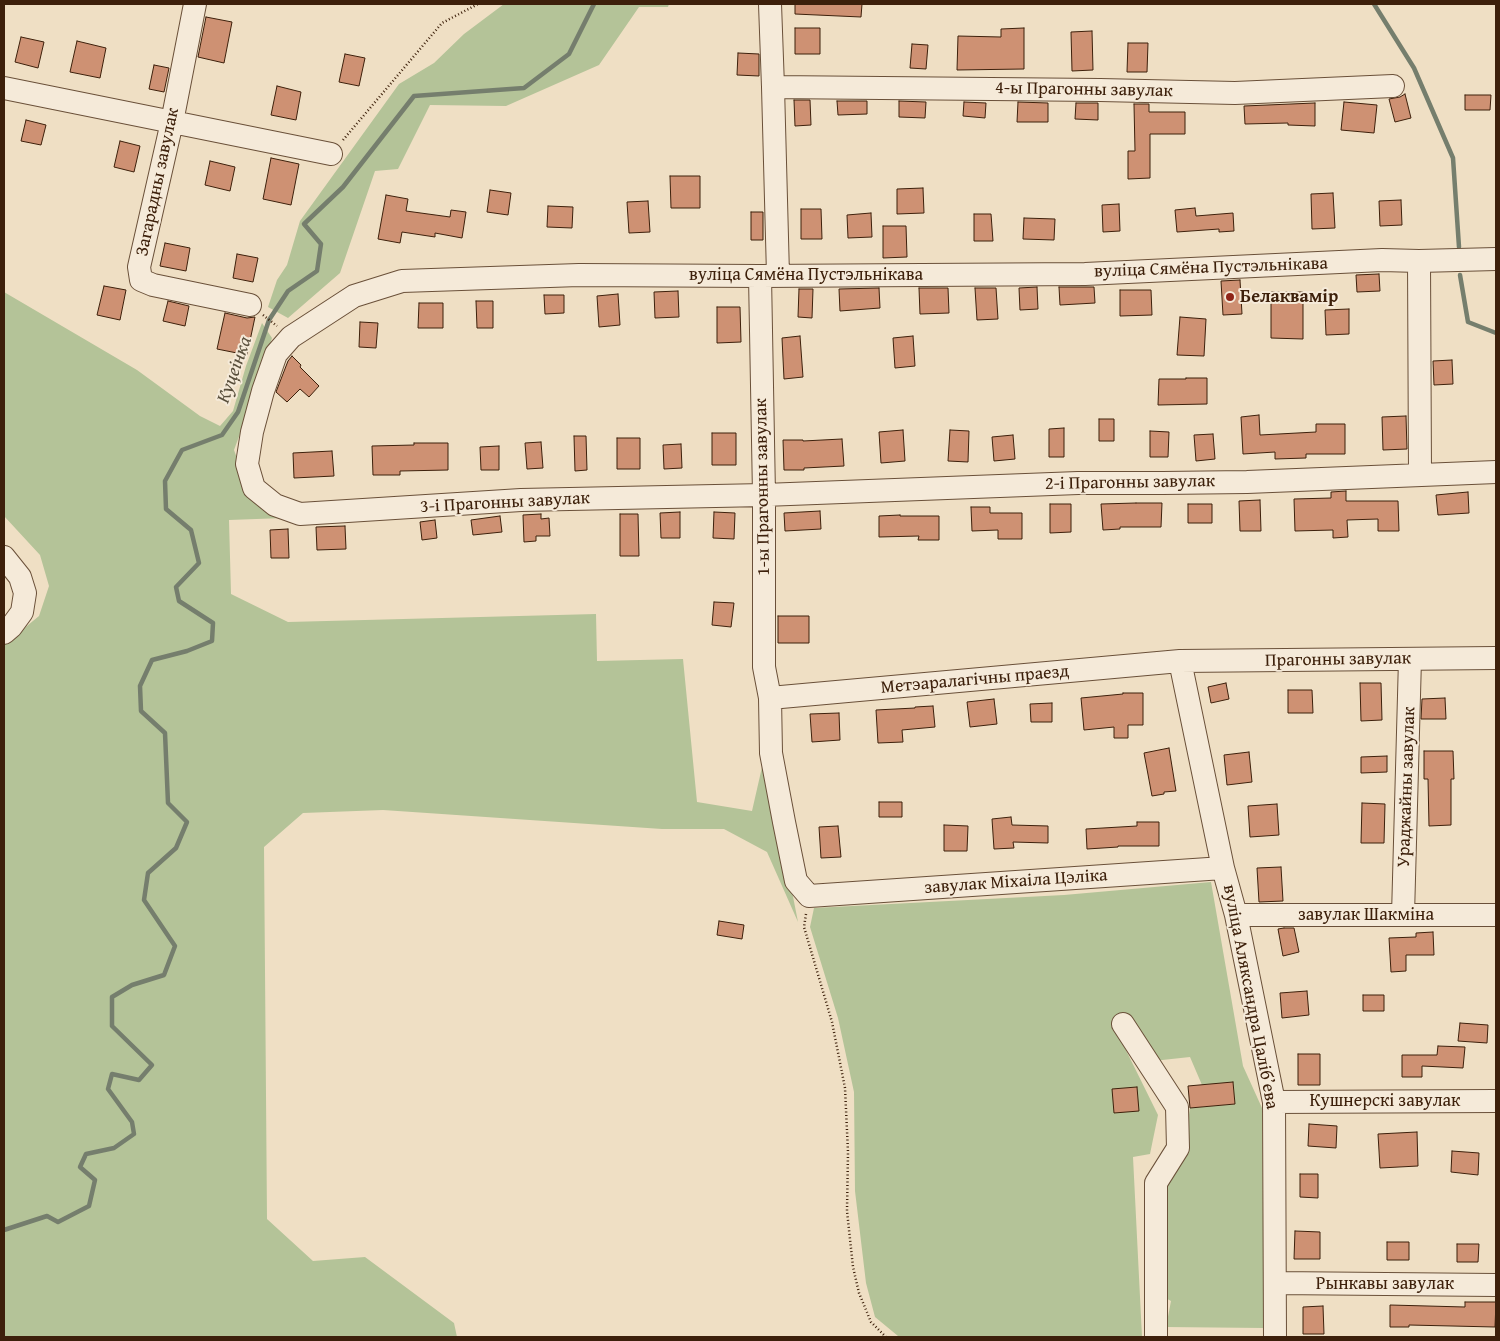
<!DOCTYPE html>
<meta charset="utf-8">
<style>
body{margin:0}
#map{position:relative;width:1500px;height:1341px;overflow:hidden;background:#efdfc4;font-family:"Gentium Book Plus",serif}
canvas{display:block}
.frame{position:absolute;inset:0;border:5px solid #3d200b;pointer-events:none}
</style>
<div id="map">
<canvas width="1500" height="1341"></canvas>
<div class="frame"></div>
</div>
<script>
const ctx = document.querySelector('canvas').getContext('2d');
ctx.lineJoin = 'round';
function paint(path, color) {
  ctx.fillStyle = color;
  ctx.fill(path, 'evenodd');
}
function poly(rows) {
  const path = new Path2D();
  for (const r of rows) {
    path.moveTo(r[0], r[1]);
    for (let i = 2; i < r.length; i += 2) path.lineTo(r[i], r[i + 1]);
  }
  return path;
}
function stroke(path, color, width, dash) {
  ctx.strokeStyle = color;
  ctx.lineWidth = width;
  ctx.lineCap = dash ? 'butt' : 'round';
  ctx.setLineDash(dash || []);
  ctx.stroke(path);
}
function drawText(font, color, halo, rows, align = 'center') {
  ctx.font = font + ' "Gentium Book Plus",serif';
  ctx.lineWidth = 4;
  ctx.setLineDash([]);
  ctx.textBaseline = 'middle';
  ctx.strokeStyle = halo;
  ctx.fillStyle = color;
  for (const [text, x, y, turn = 0] of rows) {
    ctx.save();
    ctx.translate(x, y);
    ctx.rotate((+turn || 0) * Math.PI / 180);
    ctx.textAlign = isNaN(turn) ? turn : align;
    if (halo) ctx.strokeText(text, 0, 0);
    ctx.fillText(text, 0, 0);
    ctx.restore();
  }
}
paint(poly([
 [504,4,669,4,668,7,639,7,599,65,506,106,430,105,398,169,375,171,340,273,288,318,268,307,277,280,287,265,300,221,399,84,434,63,464,34],
 [4,292,137,370,200,416,220,426,233,411,246,366,262,323,272,338,251,404,234,450,249,492,284,518,229,520,231,594,288,622,596,614,597,661,683,659,697,802,752,811,765,754,798,922,767,852,724,829,662,829,383,810,303,813,264,847,267,1219,313,1261,365,1257,454,1323,457,1337,4,1337,4,645,39,616,49,586,40,555,4,516],
 [1211,882,1243,1066,1262,1108,1264,1328,1166,1327,1171,1301,1162,1296,1161,1188,1183,1153,1190,1108,1235,1104,1233,1083,1202,1085,1190,1057,1153,1061,1117,1032,1158,1115,1150,1154,1133,1157,1142,1337,898,1336,875,1317,866,1283,855,1191,854,1092,838,1018,810,927,814,908,1064,895]
]), '#b4c398');
stroke(poly([
 [1374,4,1414,68,1453,158,1459,247],
 [1460,275,1468,322,1496,333],
 [4,1230,47,1216,58,1222,89,1206,95,1180,80,1167,86,1154,114,1148,134,1134,132,1122,108,1089,112,1074,139,1080,152,1065,112,1026,112,997,132,985,164,975,175,946,144,900,148,873,176,848,187,822,168,803,165,733,141,711,140,686,152,660,187,651,212,641,213,623,179,601,176,587,199,563,191,530,166,509,165,481,182,450,222,435,238,412,269,320,288,291,317,271,321,244,304,224,343,187,414,96,524,88,569,54,594,4]
]), '#757e6d', 4.5);
const building = poly([
 [795,4,862,4,861,17,795,14,795,4],
 [206,17,232,22,224,63,198,57,206,17],
 [795,28,820,28,820,54,795,54,795,28],
 [1024,28,1024,69,957,70,958,36,1001,37,1001,29,1024,28],
 [1092,31,1093,70,1072,71,1071,32,1092,31],
 [21,37,44,42,38,68,15,62,21,37],
 [77,41,106,48,100,78,70,72,77,41],
 [1128,43,1148,43,1147,72,1127,72,1128,43],
 [912,44,928,45,926,69,910,68,912,44],
 [738,53,759,54,759,76,737,75,738,53],
 [345,54,365,58,359,86,339,82,345,54],
 [154,65,169,68,164,92,149,89,154,65],
 [277,86,301,92,296,120,271,115,277,86],
 [1405,94,1411,118,1395,122,1389,99,1400,97,1405,94],
 [1465,95,1491,95,1490,110,1465,110,1465,95],
 [794,100,810,100,811,125,795,126,794,100],
 [837,101,867,101,867,114,838,115,837,101],
 [899,101,926,102,925,118,899,117,899,101],
 [964,102,986,103,985,118,963,116,964,102],
 [1018,102,1048,103,1048,122,1017,122,1018,102],
 [1344,102,1377,105,1374,133,1341,130,1344,102],
 [1076,103,1098,103,1098,120,1075,119,1076,103],
 [1315,103,1315,126,1288,125,1288,123,1245,124,1244,106,1315,103],
 [1134,104,1149,104,1149,112,1185,112,1185,134,1150,134,1150,178,1128,179,1128,151,1135,151,1134,104],
 [26,120,46,125,41,145,21,141,26,120],
 [120,141,140,146,134,172,114,167,120,141],
 [271,158,299,164,291,205,263,199,271,158],
 [210,161,235,167,230,191,205,185,210,161],
 [670,176,700,176,700,208,671,208,670,176],
 [923,188,924,213,897,214,897,189,923,188],
 [490,190,511,193,508,215,487,212,490,190],
 [1333,193,1335,228,1312,229,1311,194,1333,193],
 [386,195,408,199,406,211,450,217,451,210,466,212,462,238,435,233,435,237,402,232,400,243,378,239,386,195],
 [1401,200,1402,225,1380,226,1379,201,1401,200],
 [648,201,650,232,629,233,627,202,648,201],
 [1119,204,1120,231,1103,232,1102,205,1119,204],
 [548,206,573,207,572,228,547,227,548,206],
 [1195,208,1196,216,1233,213,1234,231,1219,232,1219,229,1177,232,1175,210,1195,208],
 [801,209,821,209,822,239,801,239,801,209],
 [751,212,763,212,763,240,751,240,751,212],
 [871,213,872,237,848,238,847,215,871,213],
 [974,214,991,214,993,241,974,241,974,214],
 [1024,218,1055,219,1054,240,1023,239,1024,218],
 [883,226,906,226,907,257,883,258,883,226],
 [165,243,190,248,186,271,160,266,165,243],
 [237,254,258,258,253,282,233,278,237,254],
 [1379,274,1380,291,1357,292,1356,275,1379,274],
 [1240,280,1242,314,1223,315,1221,281,1240,280],
 [104,286,126,290,120,320,97,315,104,286],
 [1037,287,1038,309,1020,310,1019,288,1037,287],
 [1059,287,1094,287,1095,303,1060,305,1059,287],
 [879,288,880,308,840,311,839,289,879,288],
 [919,288,948,288,949,313,920,314,919,288],
 [975,288,996,288,998,319,977,320,975,288],
 [799,289,813,289,812,318,798,317,799,289],
 [1120,290,1151,290,1152,315,1120,316,1120,290],
 [678,291,679,317,655,318,654,292,678,291],
 [1271,292,1303,292,1303,339,1271,338,1271,292],
 [618,294,620,325,599,327,597,296,618,294],
 [544,295,564,295,564,313,545,314,544,295],
 [168,301,189,306,185,326,163,321,168,301],
 [476,301,493,301,493,328,477,328,476,301],
 [419,303,443,303,443,328,418,328,419,303],
 [717,307,740,307,741,342,717,343,717,307],
 [1349,309,1349,334,1326,335,1325,310,1349,309],
 [225,313,247,318,255,317,247,355,217,349,225,313],
 [1180,317,1206,319,1204,356,1177,355,1180,317],
 [360,322,378,323,376,348,359,347,360,322],
 [800,336,803,377,784,379,782,338,800,336],
 [913,336,915,366,895,368,893,338,913,336],
 [292,356,301,365,300,367,319,386,309,397,300,389,287,402,276,392,288,361,292,356],
 [1452,360,1453,384,1434,385,1433,361,1452,360],
 [1186,378,1207,378,1207,404,1158,405,1159,379,1186,379,1186,378],
 [1259,415,1260,435,1316,432,1316,424,1345,424,1345,454,1306,454,1306,458,1275,459,1275,452,1243,454,1241,417,1259,415],
 [1406,416,1407,449,1383,450,1382,417,1406,416],
 [1099,419,1114,419,1114,441,1099,441,1099,419],
 [1064,428,1064,457,1049,457,1049,429,1064,428],
 [903,430,905,461,881,463,879,432,903,430],
 [950,430,969,431,968,462,948,461,950,430],
 [1150,431,1169,432,1168,457,1150,457,1150,431],
 [712,433,736,433,736,465,712,465,712,433],
 [1213,434,1215,459,1196,461,1194,435,1213,434],
 [1013,435,1015,459,994,461,992,437,1013,435],
 [574,436,586,436,587,470,575,471,574,436],
 [617,438,640,438,640,469,617,469,617,438],
 [842,439,844,466,804,468,804,470,784,470,783,440,803,440,803,441,842,439],
 [541,442,543,468,527,469,525,443,541,442],
 [414,443,448,443,448,470,400,471,400,475,373,475,372,446,414,445,414,443],
 [681,444,682,468,664,469,663,445,681,444],
 [499,446,499,470,481,470,480,447,499,446],
 [332,451,334,476,294,478,293,453,332,451],
 [1346,491,1346,501,1398,501,1399,531,1378,531,1378,519,1347,520,1348,537,1333,538,1333,530,1295,531,1294,499,1331,498,1331,492,1346,491],
 [1468,492,1469,513,1438,515,1436,495,1468,492],
 [1260,500,1261,531,1240,531,1239,501,1260,500],
 [1136,503,1162,503,1161,527,1120,527,1120,529,1103,530,1101,504,1136,503],
 [1050,504,1071,504,1071,532,1050,533,1050,504],
 [1188,504,1212,504,1212,523,1188,523,1188,504],
 [971,507,990,507,990,513,1022,513,1022,539,998,539,998,530,972,531,971,507],
 [820,511,821,529,785,531,784,513,820,511],
 [680,512,680,538,661,538,660,513,680,512],
 [714,512,735,513,734,539,713,538,714,512],
 [541,514,541,519,549,518,550,536,536,536,536,541,524,542,523,515,541,514],
 [620,514,638,514,639,556,620,556,620,514],
 [900,515,900,516,939,516,939,540,918,540,919,536,879,537,879,516,900,515],
 [500,516,502,532,473,535,471,520,500,516],
 [435,520,437,538,422,540,420,522,435,520],
 [345,526,346,549,317,550,316,527,345,526],
 [288,529,289,558,271,558,270,530,288,529],
 [714,602,734,603,731,627,712,625,714,602],
 [778,616,809,616,809,643,778,643,778,616],
 [1226,683,1229,699,1211,703,1208,687,1226,683],
 [1360,683,1381,683,1382,720,1361,721,1360,683],
 [1288,690,1312,690,1313,713,1288,713,1288,690],
 [1123,693,1143,693,1143,725,1128,725,1128,738,1114,738,1114,727,1084,730,1081,698,1123,694,1123,693],
 [1445,698,1446,719,1421,719,1422,699,1445,698],
 [994,699,997,724,970,727,967,702,994,699],
 [1052,703,1052,722,1031,722,1030,704,1052,703],
 [933,706,935,727,902,730,903,742,878,743,876,710,915,708,915,707,933,706],
 [839,713,840,740,812,742,810,714,839,713],
 [1169,748,1176,791,1164,792,1164,794,1152,796,1144,753,1169,748],
 [1424,751,1453,751,1454,779,1451,779,1451,825,1429,826,1428,779,1424,779,1424,751],
 [1249,752,1252,782,1227,785,1224,755,1249,752],
 [1387,756,1387,772,1361,773,1361,757,1387,756],
 [879,802,902,802,902,817,879,817,879,802],
 [1362,803,1385,804,1384,843,1361,843,1362,803],
 [1277,804,1279,835,1250,837,1248,806,1277,804],
 [1011,817,1012,825,1048,826,1048,843,1013,842,1014,848,994,849,992,819,1011,817],
 [1137,822,1159,822,1159,846,1118,846,1118,847,1087,849,1086,829,1137,826,1137,822],
 [944,825,968,826,967,851,944,851,944,825],
 [838,826,841,857,821,858,819,827,838,826],
 [1281,867,1283,901,1259,902,1257,868,1281,867],
 [719,921,744,925,742,939,717,935,719,921],
 [1284,928,1294,928,1299,952,1283,956,1278,929,1284,928],
 [1433,932,1434,955,1406,955,1406,971,1391,972,1389,938,1416,937,1416,933,1433,932],
 [1307,991,1309,1015,1282,1018,1280,993,1307,991],
 [1363,995,1384,995,1384,1011,1363,1011,1363,995],
 [1460,1023,1488,1025,1487,1043,1458,1041,1460,1023],
 [1438,1046,1465,1047,1463,1068,1422,1066,1422,1077,1402,1077,1402,1055,1437,1055,1438,1046],
 [1298,1054,1320,1054,1320,1085,1298,1085,1298,1054],
 [1233,1082,1235,1104,1190,1108,1188,1086,1233,1082],
 [1137,1087,1139,1111,1114,1113,1112,1089,1137,1087],
 [1309,1124,1337,1126,1336,1148,1308,1146,1309,1124],
 [1417,1132,1418,1166,1380,1168,1378,1134,1417,1132],
 [1452,1151,1479,1153,1478,1175,1451,1172,1452,1151],
 [1300,1174,1318,1174,1318,1198,1300,1197,1300,1174],
 [1295,1231,1320,1232,1320,1259,1294,1259,1295,1231],
 [1387,1242,1409,1242,1409,1260,1387,1260,1387,1242],
 [1457,1244,1479,1244,1478,1262,1457,1262,1457,1244],
 [1465,1302,1496,1302,1495,1327,1409,1325,1409,1327,1390,1327,1390,1305,1465,1307,1465,1302],
 [1323,1306,1324,1334,1303,1334,1303,1307,1323,1306]
]);
paint(building, '#ce9173');
stroke(building, '#3d200b', 1);
const minor = poly([
 [195,4,172,122,139,267,141,280,153,285,250,305],
 [770,4,773,87,778,275],
 [773,87,1100,90,1235,93,1393,86],
 [4,88,331,154],
 [1496,259,1419,261,1382,260,1085,274,760,276,579,275,402,281,354,296,291,337,276,354,263,391,252,432,247,464,254,488,275,505,300,514,521,500,764,495,1078,483,1163,483,1247,482,1496,472],
 [1419,261,1420,474],
 [760,276,764,495,764,667,770,698,771,753,784,822,796,881,809,896,1223,868],
 [4,557,20,577,25,593,22,612,11,627,4,633],
 [1180,661,1223,868,1236,915,1274,1102,1275,1337],
 [770,698,1180,661,1496,658],
 [1236,915,1496,915],
 [1403,915,1410,659],
 [1123,1024,1177,1107,1178,1148,1156,1183,1156,1337],
 [1274,1102,1496,1101],
 [1275,1283,1496,1285]
]);
stroke(minor, '#6a5039', 24);
stroke(poly([
 [343,140,442,23,478,4],
 [263,315,277,326],
 [806,914,804,927,832,1022,845,1088,848,1152,847,1211,853,1267,859,1293,871,1322,886,1337]
]), '#3d200b', 2.5, [1, 2.5]);
stroke(minor, '#f5ead9', 22);
for (const [x, y, r, color] of [
 [1230,297,5,"#8f2418"]
]) {
  const dot = new Path2D();
  dot.arc(x, y, r, 0, 2 * Math.PI);
  ctx.fillStyle = color;
  ctx.fill(dot);
  stroke(dot, '#f5ead9', 2);
}
drawText('18px', '#3d200b', '#f5ead9', [
 ["4-ы Прагонны завулак",1084,90,1],
 ["Загарадны завулак",158,182,-78],
 ["вуліца Сямёна Пустэльнікава",1211,268,-2],
 ["вуліца Сямёна Пустэльнікава",806,275],
 ["2-і Прагонны завулак",1130,483,-1],
 ["1-ы Прагонны завулак",763,487,-91],
 ["3-і Прагонны завулак",505,503,-3],
 ["Прагонны завулак",1338,660,-1],
 ["Метэаралагічны праезд",975,680,-5],
 ["Ураджайны завулак",1407,787,-88],
 ["завулак Міхаіла Цэліка",1016,882,-4],
 ["завулак Шакміна",1366,915],
 ["вуліца Аляксандра Цалібʼева",1250,997,79],
 ["Кушнерскі завулак",1385,1101],
 ["Рынкавы завулак",1385,1284]
]);
drawText('bold 18px', '#3d200b', '#f5ead9', [
 ["Белаквамір",1240,297]
], 'left');
drawText('italic 19px', '#594f3c', '#f5ead9', [
 ["Куцеінка",235,370,-70]
]);
</script>
